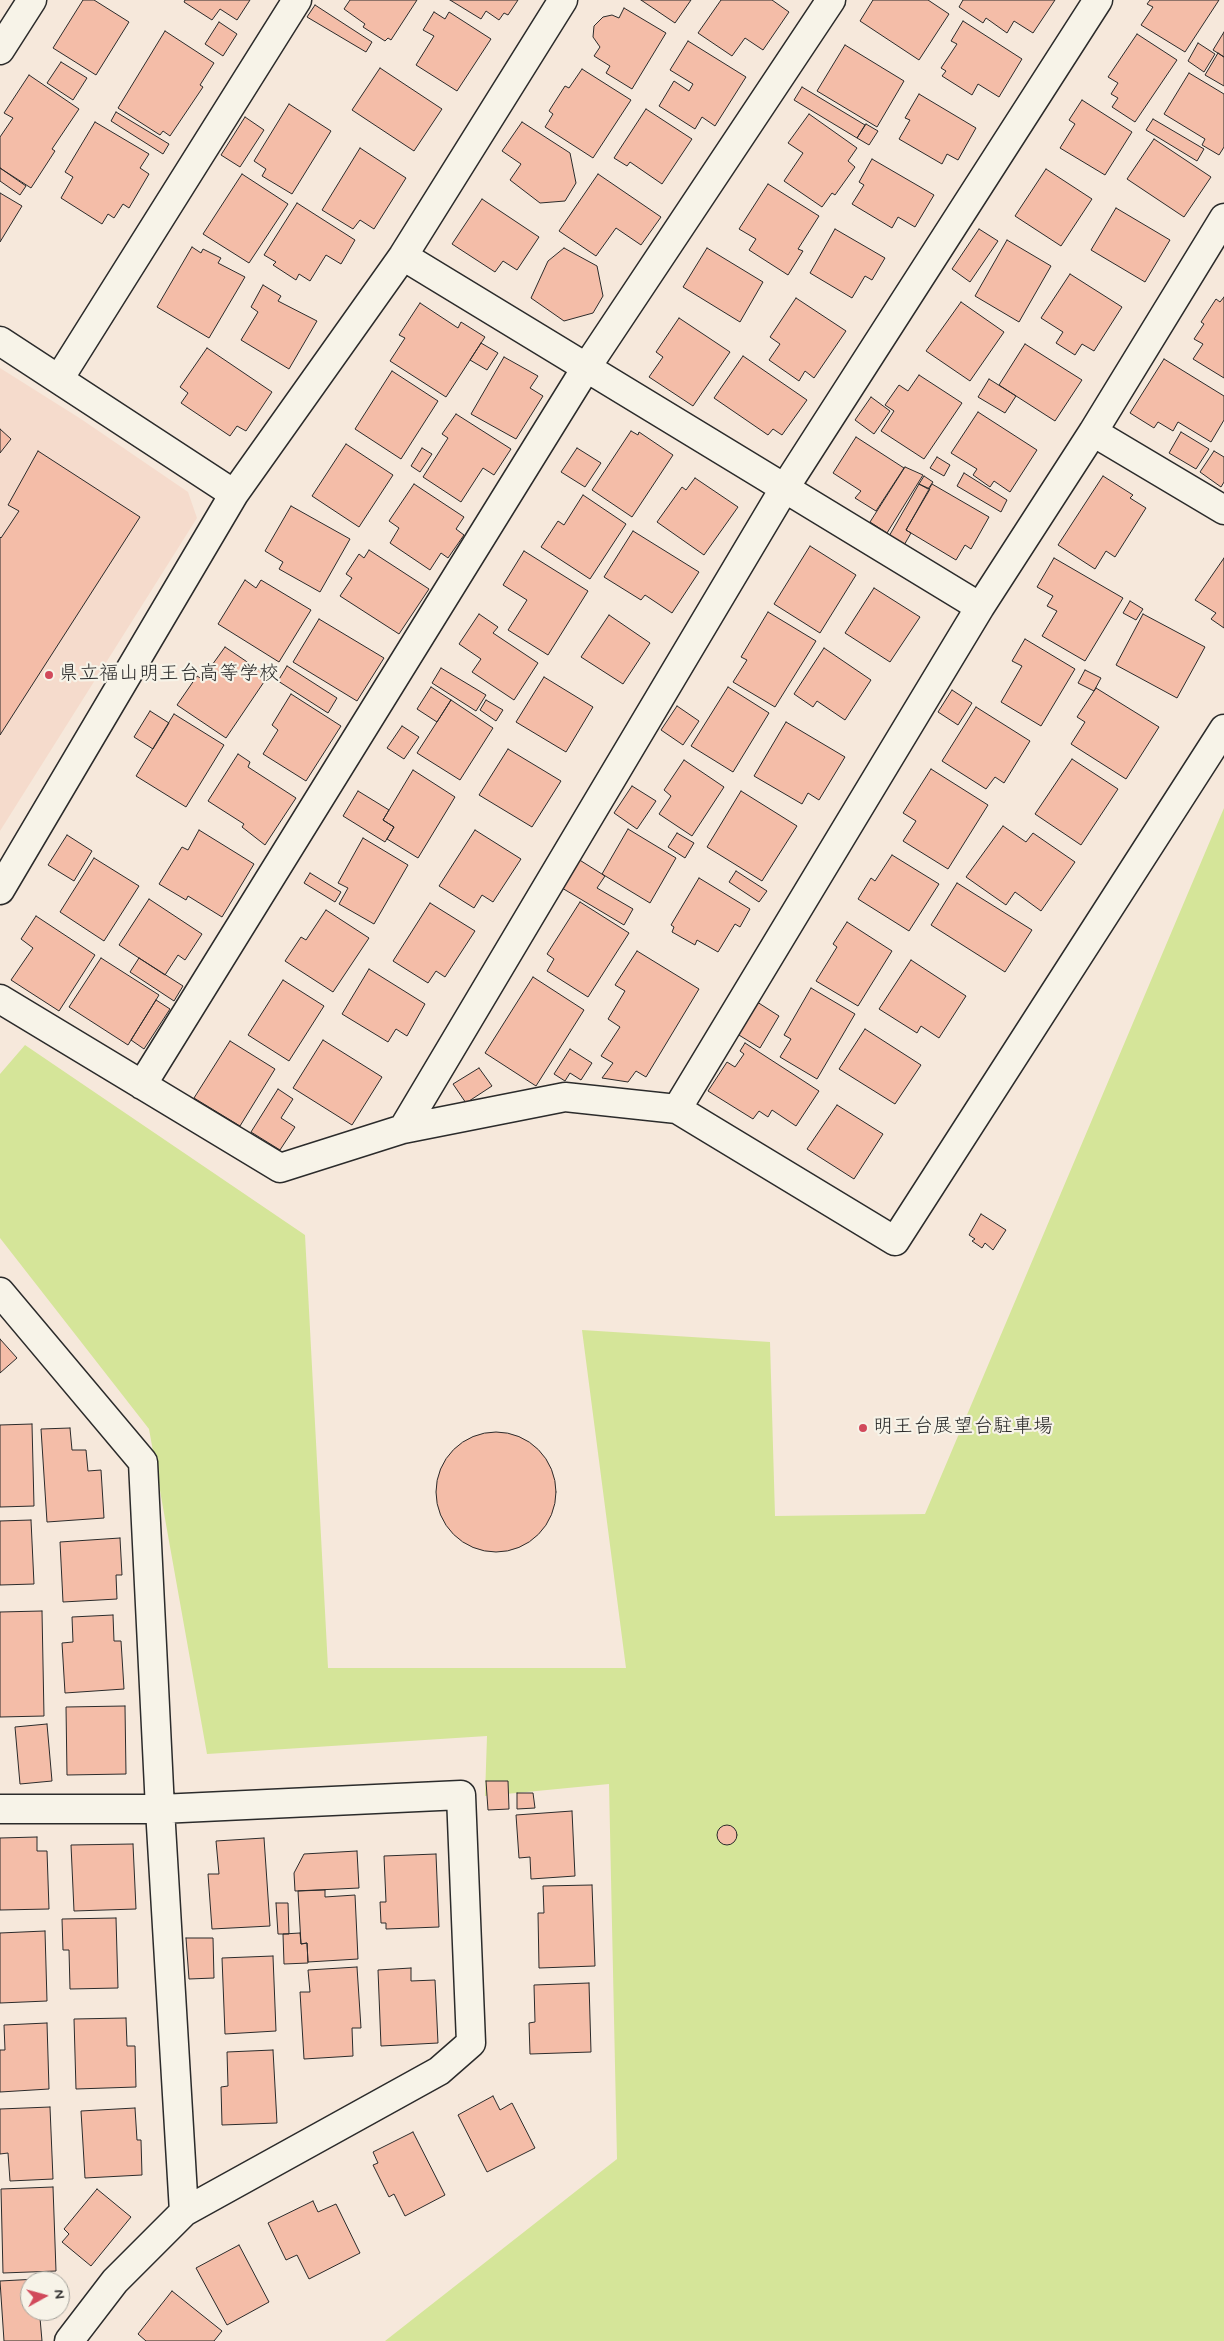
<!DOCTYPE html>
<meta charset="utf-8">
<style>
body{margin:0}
#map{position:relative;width:1224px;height:2341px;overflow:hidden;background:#f6e8db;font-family:Mynerve,sans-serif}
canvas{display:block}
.north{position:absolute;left:20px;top:2271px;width:50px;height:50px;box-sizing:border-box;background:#f7f3e8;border:1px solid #a5a39c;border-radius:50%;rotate:83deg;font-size:14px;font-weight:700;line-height:20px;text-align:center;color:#2b2b2b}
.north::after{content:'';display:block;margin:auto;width:18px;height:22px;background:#d1495b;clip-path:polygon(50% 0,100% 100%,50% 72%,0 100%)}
</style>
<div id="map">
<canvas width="1224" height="2341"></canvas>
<div class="north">N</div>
</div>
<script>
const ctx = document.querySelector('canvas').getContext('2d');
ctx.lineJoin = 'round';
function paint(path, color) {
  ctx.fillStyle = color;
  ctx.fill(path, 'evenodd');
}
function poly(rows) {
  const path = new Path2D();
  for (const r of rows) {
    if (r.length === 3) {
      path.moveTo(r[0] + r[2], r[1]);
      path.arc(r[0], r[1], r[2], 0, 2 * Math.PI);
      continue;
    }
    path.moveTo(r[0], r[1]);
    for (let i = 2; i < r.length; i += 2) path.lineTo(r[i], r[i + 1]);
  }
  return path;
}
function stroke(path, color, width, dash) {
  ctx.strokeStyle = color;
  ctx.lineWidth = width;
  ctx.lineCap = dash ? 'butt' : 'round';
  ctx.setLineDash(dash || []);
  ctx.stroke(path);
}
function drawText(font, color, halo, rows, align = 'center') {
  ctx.font = font + ' Mynerve,"Klee One",sans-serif';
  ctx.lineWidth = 4.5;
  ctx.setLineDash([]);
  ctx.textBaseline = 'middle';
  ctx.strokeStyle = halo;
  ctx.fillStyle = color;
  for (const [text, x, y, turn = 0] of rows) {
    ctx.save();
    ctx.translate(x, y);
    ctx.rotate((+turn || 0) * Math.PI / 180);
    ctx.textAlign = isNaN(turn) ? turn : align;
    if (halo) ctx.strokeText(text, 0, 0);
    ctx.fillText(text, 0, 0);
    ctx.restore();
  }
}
paint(poly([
 [0,368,81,419,188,492,197,518,0,831]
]), '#f5dbcc');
paint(poly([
 [1224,808,1224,2341,385,2341,617,2159,609,1784,485,1796,487,1736,207,1754,149,1429,0,1238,0,1074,25,1045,305,1235,328,1668,626,1668,582,1330,770,1342,775,1516,925,1514]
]), '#d5e599');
const building = poly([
 [83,0,94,0,129,22,96,75,53,48,83,0],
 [185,0,250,0,237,20,220,9,212,20,184,2,185,0],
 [350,0,417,0,391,40,388,38,385,41,363,27,365,24,344,9,350,0],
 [450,0,518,0,508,15,504,13,499,20,486,11,481,19,450,0],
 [641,0,691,0,675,23,641,0],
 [721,0,772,0,789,12,763,50,745,38,732,56,698,33,721,0],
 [873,0,928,0,949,14,919,60,860,21,873,0],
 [963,0,1055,0,1033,33,1014,21,1007,33,986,18,983,23,959,7,963,0],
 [1150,0,1219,0,1185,52,1141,25,1153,7,1147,4,1150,0],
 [315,5,372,42,366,52,307,17,315,5],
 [624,8,666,33,632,89,606,73,610,66,594,56,600,47,593,37,594,26,603,17,612,15,619,18,624,8],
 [434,12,445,19,449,12,491,39,457,91,416,65,434,36,423,30,434,12],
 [963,21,1022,59,999,97,978,84,972,95,942,76,946,71,941,68,957,44,951,41,963,21],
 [219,22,237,34,223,56,205,44,219,22],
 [165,31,214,63,200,85,203,87,170,136,163,131,160,135,118,108,165,31],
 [1224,32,1224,57,1213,50,1224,32],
 [1137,34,1177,60,1135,122,1112,107,1118,98,1111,94,1118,83,1108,77,1137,34],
 [688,41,746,77,715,126,702,117,695,129,659,106,674,81,689,91,693,84,670,70,688,41],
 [1198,43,1215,54,1204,72,1188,61,1198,43],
 [845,45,904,81,877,127,817,91,845,45],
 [1218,53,1224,57,1224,86,1205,75,1218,53],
 [61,62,87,78,73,100,47,83,61,62],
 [380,68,442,109,414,151,352,110,380,68],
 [582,69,631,100,593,158,545,127,553,114,549,111,565,86,569,88,582,69],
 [1189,73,1224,94,1224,147,1219,155,1202,145,1205,139,1164,114,1189,73],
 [29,75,79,109,52,149,55,151,31,188,0,168,0,137,13,118,4,113,29,75],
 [802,87,865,125,857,138,794,100,802,87],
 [919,94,976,128,958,160,947,154,942,164,899,139,910,120,905,118,919,94],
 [1082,100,1132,132,1105,175,1060,148,1075,124,1069,120,1082,100],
 [289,104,331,131,292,194,262,176,266,169,254,161,289,104],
 [646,109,692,139,662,184,630,162,627,166,614,158,646,109],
 [116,112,169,144,163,154,111,121,116,112],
 [809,114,857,148,848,161,855,167,835,195,832,193,822,207,784,181,803,153,788,143,809,114],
 [245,117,264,130,240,167,221,155,245,117],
 [1153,119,1204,149,1197,161,1146,130,1153,119],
 [95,122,149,154,140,168,149,174,129,208,123,204,114,218,108,214,102,224,61,198,73,177,65,172,95,122],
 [522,122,570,153,576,183,565,201,540,203,510,180,521,164,502,151,522,122],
 [866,124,878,131,869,145,857,138,866,124],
 [1154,139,1211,177,1184,217,1127,179,1154,139],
 [360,148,406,178,374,229,360,220,353,229,322,210,360,148],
 [872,159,934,195,915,227,898,217,892,228,852,204,864,185,859,182,872,159],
 [0,168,26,186,20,195,0,181,0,168],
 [1046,169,1092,199,1061,246,1015,216,1046,169],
 [242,174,288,204,249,263,203,234,242,174],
 [598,174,661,217,641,245,616,228,596,256,559,231,598,174],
 [768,184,819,216,798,249,803,251,788,275,749,250,756,239,739,229,768,184],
 [0,193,22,206,0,242,0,193],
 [482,199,539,237,517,270,503,261,495,272,452,244,482,199],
 [297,203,355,240,341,264,326,255,310,281,299,274,296,280,273,265,276,262,264,255,297,203],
 [1116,208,1170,240,1145,282,1091,250,1116,208],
 [835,229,885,258,872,280,865,276,852,298,810,273,835,229],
 [979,229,998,241,970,282,952,269,979,229],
 [1007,240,1051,266,1019,322,975,296,1007,240],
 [192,247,201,253,203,249,221,258,218,263,245,277,209,338,157,307,192,247],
 [564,248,597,266,603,296,593,313,564,321,531,298,548,261,564,248],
 [707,248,763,282,740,322,683,287,707,248],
 [1070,274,1122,307,1094,351,1082,344,1075,355,1056,343,1063,332,1041,318,1070,274],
 [263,285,281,296,278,301,317,321,289,369,241,340,258,312,251,307,263,285],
 [1224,297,1224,378,1193,359,1203,344,1194,339,1204,324,1201,322,1216,299,1220,302,1224,297],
 [796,298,846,331,814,378,805,371,799,381,769,360,780,344,770,337,796,298],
 [961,302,1004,332,970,381,926,351,961,302],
 [420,303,458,328,461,322,485,337,446,397,390,361,405,338,399,335,420,303],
 [679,318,730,352,693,406,649,377,663,357,656,352,679,318],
 [481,343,498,353,487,370,470,360,481,343],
 [1025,344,1082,380,1055,421,999,385,1025,344],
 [207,348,272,392,246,431,237,426,230,436,181,403,188,393,180,387,207,348],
 [743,356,807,400,782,435,773,429,768,435,714,398,743,356],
 [504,357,538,376,530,388,543,396,516,439,471,414,504,357],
 [1164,359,1224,396,1224,420,1211,442,1178,422,1173,431,1158,422,1154,428,1130,413,1164,359],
 [392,371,438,401,401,459,355,429,392,371],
 [919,375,962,403,924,459,881,431,894,411,885,405,899,385,908,391,919,375],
 [989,379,1016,396,1005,413,978,397,989,379],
 [871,397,890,411,874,434,855,420,871,397],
 [978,412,1037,450,1010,492,994,481,990,487,973,475,977,469,951,453,978,412],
 [456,414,511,449,494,475,483,468,461,502,423,477,448,438,442,434,456,414],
 [0,429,11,439,0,453,0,429],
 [631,431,638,435,639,432,673,455,632,517,592,490,631,431],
 [1181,432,1209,449,1196,469,1169,453,1181,432],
 [856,437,904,468,876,511,855,498,861,491,833,473,856,437],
 [346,444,393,475,359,527,312,496,346,444],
 [422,448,432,454,420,472,411,466,422,448],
 [577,448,601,463,585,487,561,472,577,448],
 [38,451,140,517,0,735,0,537,1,538,19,511,8,505,38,451],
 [1214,451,1224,457,1224,482,1221,487,1200,472,1214,451],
 [937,457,950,465,944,476,930,468,937,457],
 [905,467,923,475,887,533,870,522,905,467],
 [964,473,1007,500,1001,512,957,486,964,473],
 [924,476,933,482,928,489,919,484,924,476],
 [1103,476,1133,495,1130,498,1146,508,1115,557,1106,551,1095,569,1058,545,1103,476],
 [695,478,738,507,704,555,657,522,682,487,686,490,695,478],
 [414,484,464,517,456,529,464,535,448,558,441,553,430,570,390,543,399,528,389,521,414,484],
 [919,484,930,489,906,530,911,533,903,547,888,538,919,484],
 [932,484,989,517,971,549,965,545,956,560,906,530,932,484],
 [583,495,626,524,590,579,541,547,558,521,564,525,583,495],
 [291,506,350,539,320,592,279,569,283,562,265,551,291,506],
 [633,531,699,572,672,613,645,595,641,600,604,577,633,531],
 [810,546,856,575,820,633,774,604,810,546],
 [369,550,429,589,399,634,340,596,352,578,346,574,359,554,364,558,369,550],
 [524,551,588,591,548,655,508,630,527,600,503,585,524,551],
 [1054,558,1123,598,1085,661,1042,636,1057,611,1047,606,1053,596,1037,587,1054,558],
 [1224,558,1224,628,1211,619,1216,613,1195,600,1224,558],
 [245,580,256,588,261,580,311,610,279,662,218,624,245,580],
 [874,588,920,617,890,662,845,633,874,588],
 [1130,601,1143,609,1136,620,1123,613,1130,601],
 [768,612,816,641,775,707,733,682,747,660,741,657,768,612],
 [479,614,498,627,493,633,538,663,514,700,472,672,481,659,459,644,479,614],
 [1143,614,1205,647,1177,698,1116,665,1143,614],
 [609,615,650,643,623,684,581,657,609,615],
 [319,619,384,658,357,701,293,662,319,619],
 [1025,639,1075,669,1041,726,1001,702,1022,666,1012,661,1025,639],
 [225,647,268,676,226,738,177,705,197,676,202,679,225,647],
 [824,648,871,680,845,720,817,701,813,707,794,694,824,648],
 [287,666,337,698,328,713,278,681,287,666],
 [441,668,486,695,476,711,432,683,441,668],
 [1085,670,1101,678,1094,691,1078,683,1085,670],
 [544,677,593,707,566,752,516,722,544,677],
 [431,687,451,700,437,722,417,709,431,687],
 [728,687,769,713,733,772,691,746,728,687],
 [1096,688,1159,727,1126,779,1071,744,1085,722,1077,717,1096,688],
 [952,690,972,703,958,725,938,712,952,690],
 [291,694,341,726,306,781,263,754,278,730,272,725,291,694],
 [451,700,493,728,460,780,417,753,451,700],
 [486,700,503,710,496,721,480,710,486,700],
 [677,706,699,721,683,745,661,730,677,706],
 [976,707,1030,741,1004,783,995,777,986,789,942,761,976,707],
 [150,711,169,723,153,749,134,737,150,711],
 [174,714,224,745,186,807,136,776,174,714],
 [786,722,845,757,819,800,808,793,802,804,754,776,786,722],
 [402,726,419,737,404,759,387,748,402,726],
 [508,749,561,781,532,827,479,795,508,749],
 [238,754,250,762,248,767,296,798,265,845,242,827,244,824,208,801,238,754],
 [1072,759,1118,789,1081,845,1035,814,1072,759],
 [684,760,724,787,692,836,659,814,671,796,664,790,684,760],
 [931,769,988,805,948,869,903,841,916,821,903,813,931,769],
 [413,770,455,797,418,858,387,839,394,827,383,820,413,770],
 [632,786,656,801,637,829,614,813,632,786],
 [358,791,389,810,383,820,394,827,385,842,343,816,358,791],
 [741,791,797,826,762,881,707,847,741,791],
 [1003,826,1026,842,1033,833,1075,862,1041,911,1015,892,1006,905,966,877,1003,826],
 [628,829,676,858,650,903,602,874,628,829],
 [199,830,254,864,222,917,188,896,186,900,159,884,182,847,188,850,199,830],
 [475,830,521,859,493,902,482,895,474,908,439,886,475,830],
 [677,833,694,843,685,858,668,847,677,833],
 [67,835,92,851,74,881,48,865,67,835],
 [363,838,408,865,374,924,339,904,348,888,338,883,363,838],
 [892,855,939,884,909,931,858,899,871,878,875,881,892,855],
 [94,858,139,886,104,941,60,912,94,858],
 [578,859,605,876,597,888,633,909,624,925,562,888,578,859],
 [736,871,767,891,759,902,729,882,736,871],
 [310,873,341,892,335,902,304,883,310,873],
 [699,878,750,909,740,927,735,924,718,952,697,940,695,945,672,932,674,927,671,925,699,878],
 [957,883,1032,930,1005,972,931,925,957,883],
 [149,899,202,934,185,960,178,955,165,975,119,945,149,899],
 [580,902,629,933,588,997,547,971,554,959,547,954,580,902],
 [430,903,475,931,445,977,436,971,428,983,393,961,430,903],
 [326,910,369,938,333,992,285,961,301,937,306,940,326,910],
 [36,916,95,955,59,1011,11,980,33,948,21,939,36,916],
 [847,922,892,951,858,1006,816,981,837,947,833,944,847,922],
 [637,951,699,989,646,1077,636,1071,628,1082,602,1078,613,1063,601,1056,620,1027,608,1019,625,991,615,985,637,951],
 [101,958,159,995,128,1045,69,1007,101,958],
 [139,958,183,986,174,1001,130,972,139,958],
 [911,960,966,996,939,1038,921,1026,917,1033,879,1009,911,960],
 [369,969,425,1004,407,1036,396,1029,388,1042,342,1014,369,969],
 [533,977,584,1010,536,1086,485,1053,533,977],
 [283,980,324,1006,289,1061,248,1035,283,980],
 [811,988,855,1014,817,1079,780,1057,791,1039,784,1035,811,988],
 [156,1000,170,1009,144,1049,131,1040,156,1000],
 [754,1000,779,1016,760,1048,734,1032,754,1000],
 [865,1029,921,1065,895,1104,839,1069,865,1029],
 [323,1040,382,1077,352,1125,293,1088,323,1040],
 [230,1041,275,1069,240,1126,194,1098,230,1041],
 [745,1043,819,1091,796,1126,772,1110,768,1117,759,1111,753,1119,708,1091,727,1062,735,1067,744,1054,740,1051,745,1043],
 [570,1049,592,1063,581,1080,570,1073,565,1081,554,1074,570,1049],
 [479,1068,492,1086,466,1103,453,1084,479,1068],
 [278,1089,293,1099,281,1118,295,1127,280,1150,251,1132,278,1089],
 [837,1105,883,1134,854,1179,807,1149,837,1105],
 [981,1214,1006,1230,993,1250,985,1243,982,1248,972,1241,975,1239,969,1235,981,1214],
 [0,1339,17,1358,0,1373,0,1339],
 [32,1424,34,1506,0,1507,0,1425,32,1424],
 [70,1428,72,1450,86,1450,88,1471,101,1470,104,1518,47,1522,41,1429,70,1428],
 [496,1492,60],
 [31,1520,34,1584,0,1585,0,1521,31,1520],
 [120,1538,122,1575,116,1575,117,1599,63,1602,60,1542,120,1538],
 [42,1611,44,1716,0,1717,0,1612,42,1611],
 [113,1615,114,1641,121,1641,124,1689,65,1693,62,1643,73,1642,72,1617,113,1615],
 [125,1706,126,1774,67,1775,66,1707,125,1706],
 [47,1724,52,1781,20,1784,15,1727,47,1724],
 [486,1781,508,1781,509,1809,488,1810,486,1781],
 [517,1793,533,1793,535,1808,517,1809,517,1793],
 [572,1811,575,1876,531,1879,530,1857,519,1858,516,1815,572,1811],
 [727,1835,10],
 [37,1837,37,1851,47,1851,49,1909,0,1910,0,1838,37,1837],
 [264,1838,270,1926,212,1929,208,1874,219,1874,216,1841,264,1838],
 [133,1844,136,1909,74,1911,71,1845,133,1844],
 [357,1851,359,1888,295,1891,294,1873,304,1854,357,1851],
 [436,1854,439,1927,386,1929,386,1923,381,1923,380,1902,386,1902,384,1856,436,1854],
 [592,1885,595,1966,539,1968,538,1913,544,1913,543,1886,592,1885],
 [325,1890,325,1897,355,1895,358,1959,308,1962,307,1943,301,1944,298,1891,325,1890],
 [276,1903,288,1903,289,1934,278,1934,276,1903],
 [116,1918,118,1988,70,1989,69,1950,63,1950,62,1919,116,1918],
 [45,1931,47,2001,0,2003,0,1933,45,1931],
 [300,1933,301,1944,307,1943,308,1963,284,1964,283,1934,300,1933],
 [186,1938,213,1938,214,1978,189,1979,186,1938],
 [273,1956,276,2031,225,2034,222,1958,273,1956],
 [357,1967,361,2028,352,2028,353,2056,304,2059,300,1992,310,1992,308,1970,357,1967],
 [411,1968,411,1981,435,1980,438,2043,381,2046,378,1970,411,1968],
 [589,1983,591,2052,530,2054,529,2023,535,2022,534,1985,589,1983],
 [126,2018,127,2046,135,2046,136,2087,76,2089,74,2019,126,2018],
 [47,2023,49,2089,0,2092,0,2050,5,2050,4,2025,47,2023],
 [273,2050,277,2123,222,2125,221,2087,228,2086,227,2052,273,2050],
 [493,2096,500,2110,512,2103,535,2148,487,2172,458,2115,493,2096],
 [50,2107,53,2179,10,2181,8,2153,0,2154,0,2109,50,2107],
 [135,2108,137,2140,141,2140,142,2175,85,2178,81,2111,135,2108],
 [413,2132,445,2195,405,2216,394,2194,389,2197,373,2165,378,2163,373,2152,413,2132],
 [53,2187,56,2271,3,2273,1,2189,53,2187],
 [97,2189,131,2217,91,2266,62,2242,69,2234,64,2229,97,2189],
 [313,2201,318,2212,336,2204,360,2253,309,2279,297,2255,286,2260,268,2223,313,2201],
 [239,2245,269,2302,227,2325,196,2268,239,2245],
 [56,2278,56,2281,30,2281,30,2311,57,2311,57,2317,40,2318,42,2341,4,2341,0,2281,56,2278],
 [172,2291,222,2331,214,2341,146,2341,138,2334,172,2291]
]);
paint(building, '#f4bda8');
stroke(building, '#2b2b2b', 1);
const minor = poly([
 [0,50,32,0],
 [403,256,980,607],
 [0,341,234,494,0,890],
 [59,379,297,0],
 [1093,432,1224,510],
 [234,494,403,256,563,0],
 [0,999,280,1168,403,1129,784,489,1098,0],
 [142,1085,586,368,831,0],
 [677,1109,980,607,1093,432,1224,218],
 [403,1129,565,1097,677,1109,895,1241,1224,729],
 [0,1292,143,1462,160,1809,184,2212],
 [0,1809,160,1809,461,1795,471,2043,439,2071,184,2212,115,2281,69,2341]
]);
stroke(minor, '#2b2b2b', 31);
stroke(minor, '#f7f3e8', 28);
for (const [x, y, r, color] of [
 [49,675,5,"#d1495b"],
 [863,1428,5,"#d1495b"]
]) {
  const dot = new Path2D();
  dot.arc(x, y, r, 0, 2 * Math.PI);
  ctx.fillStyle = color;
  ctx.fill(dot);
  stroke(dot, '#f7f3e8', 2);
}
drawText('20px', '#2b2b2b', '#f7f3e8', [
 ["県立福山明王台高等学校",59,675],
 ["明王台展望台駐車場",873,1428]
], 'left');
</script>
